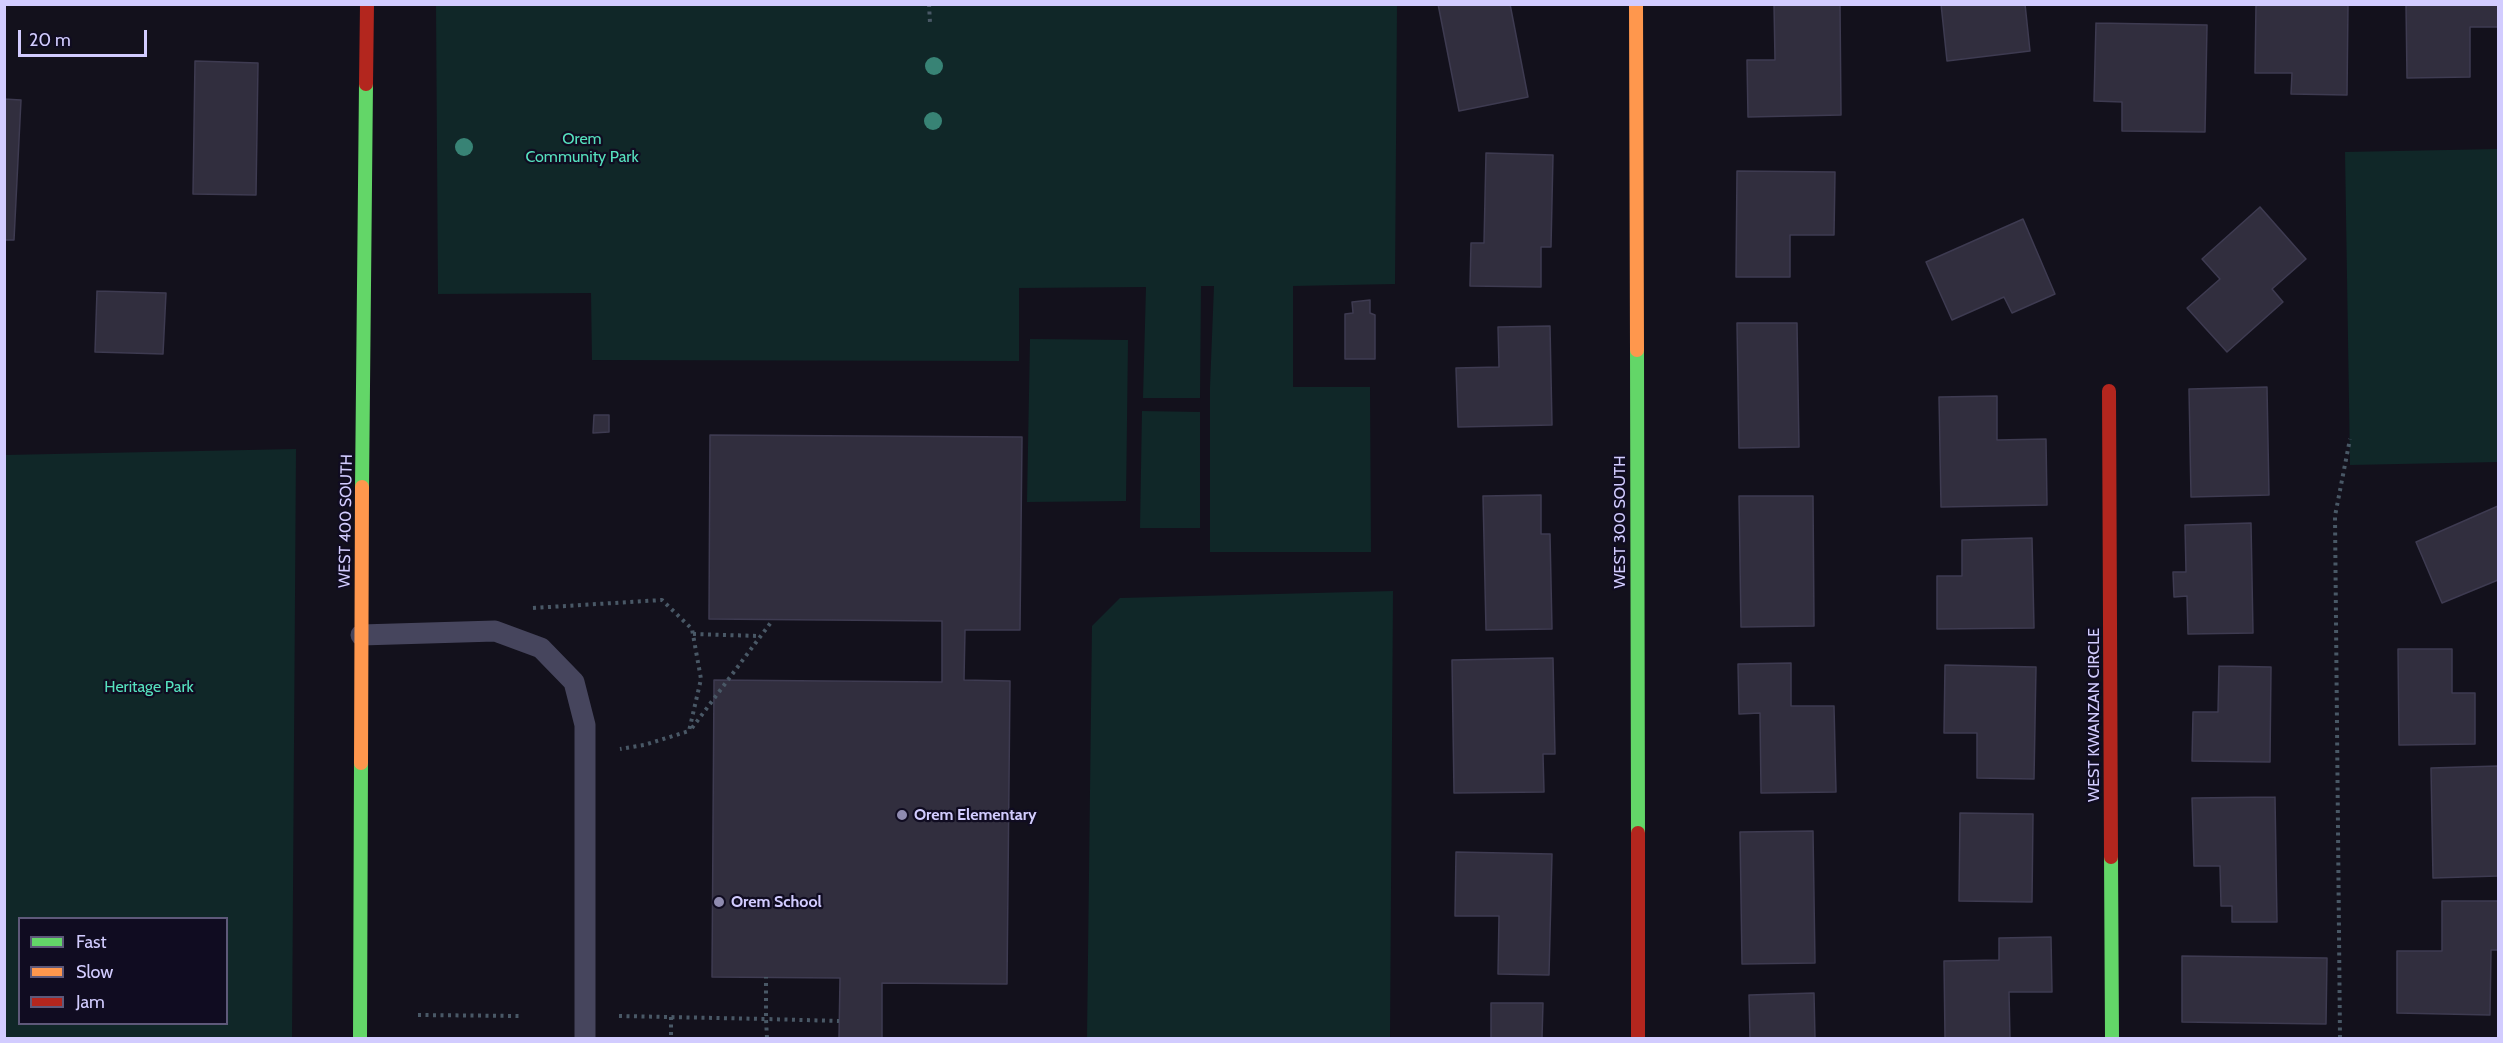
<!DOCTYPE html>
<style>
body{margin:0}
#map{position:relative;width:2503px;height:1043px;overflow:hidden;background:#13111c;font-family:Cabin,sans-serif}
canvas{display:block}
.frame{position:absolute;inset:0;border:6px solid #d2ccff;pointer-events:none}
.legend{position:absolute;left:18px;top:917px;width:210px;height:108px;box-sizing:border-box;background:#100c21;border:2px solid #5e597a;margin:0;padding:8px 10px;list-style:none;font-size:18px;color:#d2ccff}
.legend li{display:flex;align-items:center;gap:12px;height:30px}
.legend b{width:30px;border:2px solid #5e597a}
.scale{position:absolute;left:18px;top:30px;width:129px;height:27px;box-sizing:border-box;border:3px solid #d2ccff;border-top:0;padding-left:8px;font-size:18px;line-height:21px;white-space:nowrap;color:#d2ccff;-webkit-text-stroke:4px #100c21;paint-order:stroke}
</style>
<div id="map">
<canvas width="2503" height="1043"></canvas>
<div class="frame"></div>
<ul class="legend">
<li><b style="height:8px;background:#63d668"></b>Fast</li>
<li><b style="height:8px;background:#ff974d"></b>Slow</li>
<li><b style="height:8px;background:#b3261e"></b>Jam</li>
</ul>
<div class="scale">20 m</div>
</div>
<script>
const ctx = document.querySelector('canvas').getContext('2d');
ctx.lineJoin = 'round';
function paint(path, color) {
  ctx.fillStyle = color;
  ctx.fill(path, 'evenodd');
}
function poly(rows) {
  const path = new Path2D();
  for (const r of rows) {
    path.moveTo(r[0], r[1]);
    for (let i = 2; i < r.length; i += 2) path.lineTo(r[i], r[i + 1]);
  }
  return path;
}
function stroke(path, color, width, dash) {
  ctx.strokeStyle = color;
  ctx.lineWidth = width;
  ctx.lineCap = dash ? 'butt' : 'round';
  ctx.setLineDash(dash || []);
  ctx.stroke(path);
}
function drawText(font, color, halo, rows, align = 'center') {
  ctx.font = font + ' Cabin,sans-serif';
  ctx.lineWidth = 4.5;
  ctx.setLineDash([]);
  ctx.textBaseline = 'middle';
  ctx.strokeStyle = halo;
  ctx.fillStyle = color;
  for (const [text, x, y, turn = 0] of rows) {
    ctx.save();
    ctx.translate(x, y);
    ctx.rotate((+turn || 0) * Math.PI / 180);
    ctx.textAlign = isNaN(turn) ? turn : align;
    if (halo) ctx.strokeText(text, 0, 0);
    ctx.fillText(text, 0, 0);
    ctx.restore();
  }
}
paint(poly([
 [436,5,1397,5,1395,284,1293,286,1293,387,1370,387,1371,552,1210,552,1210,387,1214,286,1201,286,1200,398,1143,398,1146,287,1019,288,1019,361,592,360,591,293,438,294],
 [2498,149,2498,462,2350,465,2345,152],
 [1030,339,1128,340,1126,501,1027,502],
 [1142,411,1200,412,1200,528,1140,528],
 [296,449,292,1038,5,1038,5,455],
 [20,918,226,918,226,1024,20,1024],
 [1393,591,1390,1038,1087,1038,1092,626,1120,598]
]), '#102728');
const building = poly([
 [1438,4,1510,4,1528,97,1459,111,1438,4],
 [1774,4,1840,4,1841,115,1748,117,1747,60,1775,60,1774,4],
 [1941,4,2025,4,2030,51,1947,61,1941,4],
 [2256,4,2348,4,2347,95,2291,94,2292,73,2255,73,2256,4],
 [2406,4,2498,4,2498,27,2470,27,2470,77,2407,78,2406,4],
 [2096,23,2207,25,2205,132,2122,131,2122,102,2094,101,2096,23],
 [195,61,258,63,256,195,193,194,195,61],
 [4,99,21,100,14,240,4,240,4,99],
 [1486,153,1553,155,1551,247,1541,247,1541,287,1470,286,1471,243,1484,243,1486,153],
 [1737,171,1835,172,1834,235,1790,235,1790,277,1736,277,1737,171],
 [2260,207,2306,259,2272,289,2283,302,2227,352,2187,308,2220,279,2202,259,2260,207],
 [2023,219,2055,294,2012,313,2004,297,1952,320,1926,262,2023,219],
 [97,291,166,293,163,354,95,352,97,291],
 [1370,300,1370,313,1375,315,1375,359,1345,359,1345,314,1353,313,1352,302,1370,300],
 [1737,323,1797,323,1799,447,1739,448,1737,323],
 [1550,326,1552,425,1458,427,1456,368,1499,367,1498,327,1550,326],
 [2267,387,2269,495,2191,497,2189,389,2267,387],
 [1997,396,1997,440,2046,439,2047,505,1941,507,1939,397,1997,396],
 [594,415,609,415,609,432,593,433,594,415],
 [710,435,1022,437,1020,630,965,630,964,680,1010,681,1007,984,882,983,882,1038,839,1038,840,978,712,977,714,680,942,682,942,621,709,619,710,435],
 [1541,495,1541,534,1550,534,1552,629,1486,630,1483,496,1541,495],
 [1739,496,1813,496,1814,626,1741,627,1739,496],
 [2498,506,2498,580,2442,603,2416,542,2498,506],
 [2251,523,2253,633,2188,634,2187,596,2174,597,2173,572,2186,572,2185,525,2251,523],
 [2032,538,2034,628,1937,629,1937,576,1962,576,1962,540,2032,538],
 [2398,649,2452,649,2452,693,2475,693,2475,744,2399,745,2398,649],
 [1553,658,1555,754,1543,754,1544,792,1454,793,1452,660,1553,658],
 [1791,663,1791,706,1834,706,1836,792,1761,793,1760,713,1739,714,1738,664,1791,663],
 [1945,665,2036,667,2034,779,1977,778,1977,733,1944,733,1945,665],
 [2219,666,2271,667,2270,762,2192,761,2193,712,2218,712,2219,666],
 [2498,766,2498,876,2433,878,2431,768,2498,766],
 [2275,797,2277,922,2232,922,2232,906,2221,906,2220,866,2194,866,2192,798,2275,797],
 [1960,813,2033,814,2032,902,1959,901,1960,813],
 [1813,831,1815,963,1742,964,1740,832,1813,831],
 [1456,852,1552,854,1549,975,1498,974,1499,916,1455,916,1456,852],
 [2442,901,2498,901,2498,950,2491,950,2490,1015,2397,1013,2397,951,2442,951,2442,901],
 [2051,937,2052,992,2009,992,2010,1038,1945,1038,1944,961,1999,960,1999,938,2051,937],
 [2182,956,2327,958,2326,1024,2182,1022,2182,956],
 [1814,993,1815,1038,1750,1038,1749,995,1814,993],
 [1491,1003,1543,1003,1542,1038,1491,1038,1491,1003]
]);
paint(building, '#312e3e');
stroke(building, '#3e3b51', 1.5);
stroke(poly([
 [929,4,930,23],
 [533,608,662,600,692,629,701,679,689,731,644,745,620,749],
 [693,634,759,636],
 [692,728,772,621],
 [418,1015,519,1016],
 [619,1016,766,1019,766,977],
 [671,1017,671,1038],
 [767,1038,766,1019,839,1021],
 [2340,1038,2335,516,2350,439]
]), '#495866', 4, [3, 4.5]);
stroke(poly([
 [361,635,495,631,541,648,574,682,585,725,585,1038]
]), '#46455d', 21);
stroke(poly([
 [1637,350,1638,833],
 [362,487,366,84],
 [2111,857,2112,1038],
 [360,1038,361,763]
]), '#63d668', 14);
stroke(poly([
 [1636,4,1637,350],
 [361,763,362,487]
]), '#ff974d', 14);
stroke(poly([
 [366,84,367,4],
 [2109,391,2111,857],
 [1638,833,1638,1038]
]), '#b3261e', 14);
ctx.fillStyle = '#388375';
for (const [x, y] of [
 [934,66],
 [933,121],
 [464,147]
]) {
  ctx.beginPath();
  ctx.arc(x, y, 9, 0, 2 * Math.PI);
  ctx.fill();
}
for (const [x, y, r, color] of [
 [902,815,6,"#8f8bb0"],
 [719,902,6,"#8f8bb0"]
]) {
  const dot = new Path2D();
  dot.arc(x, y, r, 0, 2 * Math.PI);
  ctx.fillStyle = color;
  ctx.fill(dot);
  stroke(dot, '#100c21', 2);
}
drawText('16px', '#56e1be', '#100c21', [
 ["Orem",582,139],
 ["Community Park",582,157],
 ["Heritage Park",149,687]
]);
drawText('16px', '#d2ccff', '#100c21', [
 ["WEST 400 SOUTH",346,521,-89],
 ["WEST 300 SOUTH",1620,522,-90],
 ["WEST KWANZAN CIRCLE",2094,715,-90]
]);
drawText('bold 16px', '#d2ccff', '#100c21', [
 ["Orem Elementary",914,815],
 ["Orem School",731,902]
], 'left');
</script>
